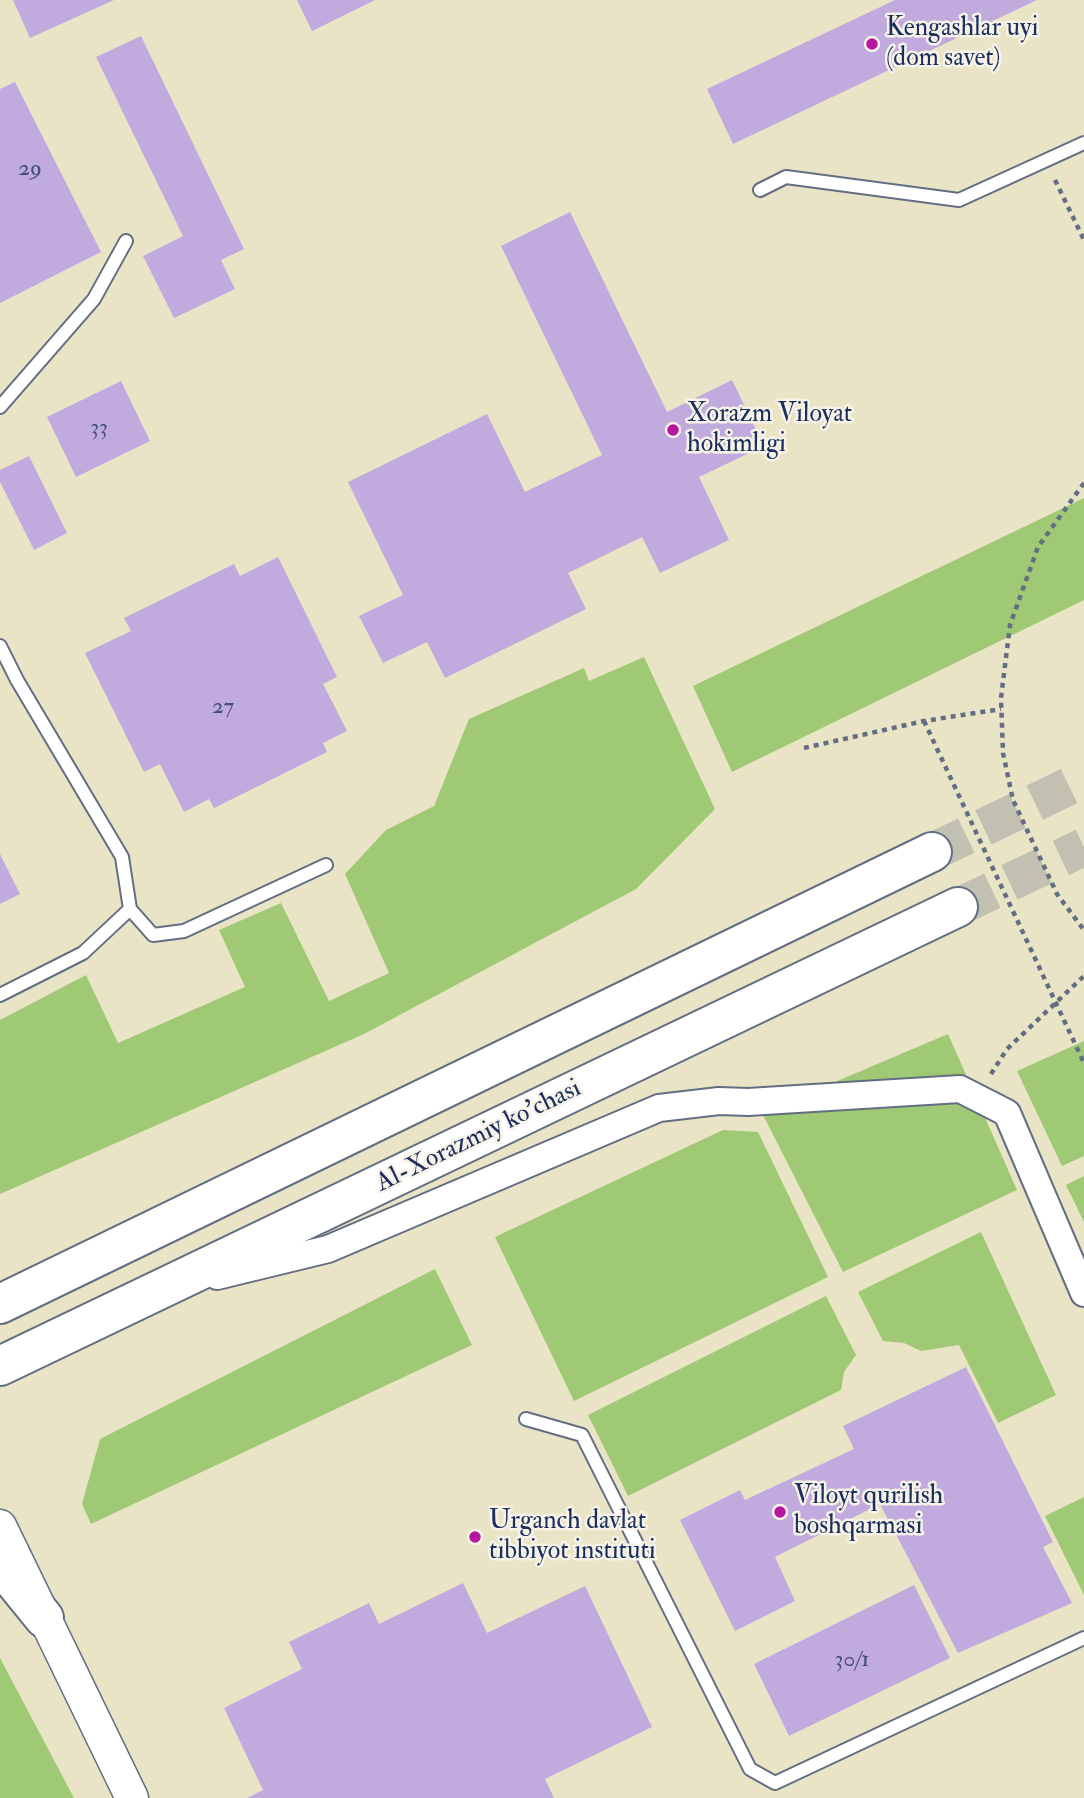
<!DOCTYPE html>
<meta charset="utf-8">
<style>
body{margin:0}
canvas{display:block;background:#eae4c6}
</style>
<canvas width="1084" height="1798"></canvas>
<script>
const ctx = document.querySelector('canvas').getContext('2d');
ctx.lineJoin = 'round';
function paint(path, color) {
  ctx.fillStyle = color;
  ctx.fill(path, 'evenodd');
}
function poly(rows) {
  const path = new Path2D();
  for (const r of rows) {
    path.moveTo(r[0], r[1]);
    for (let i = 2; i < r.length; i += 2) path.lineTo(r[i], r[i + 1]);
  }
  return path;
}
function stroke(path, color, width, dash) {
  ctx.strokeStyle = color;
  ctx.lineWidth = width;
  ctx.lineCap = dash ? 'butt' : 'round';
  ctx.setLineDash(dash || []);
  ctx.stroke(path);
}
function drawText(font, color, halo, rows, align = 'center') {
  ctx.font = font + ' "IM FELL Double Pica",serif';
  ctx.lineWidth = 5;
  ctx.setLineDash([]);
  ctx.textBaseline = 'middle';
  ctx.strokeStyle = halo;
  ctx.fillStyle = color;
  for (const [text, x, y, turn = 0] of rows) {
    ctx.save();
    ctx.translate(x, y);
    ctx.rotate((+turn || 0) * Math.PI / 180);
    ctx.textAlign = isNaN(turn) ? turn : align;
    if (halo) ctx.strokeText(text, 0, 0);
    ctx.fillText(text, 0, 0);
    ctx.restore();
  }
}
paint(poly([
 [1084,498,1084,600,732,772,693,686],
 [644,657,715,809,636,889,364,1034,0,1194,0,1020,86,975,118,1043,245,987,219,930,281,903,329,1001,389,973,345,874,386,830,434,806,469,719,584,668,589,681],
 [948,1034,1017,1190,843,1272,762,1113],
 [1084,1041,1084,1156,1062,1166,1017,1071],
 [723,1130,758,1132,828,1277,574,1401,495,1237],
 [1084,1176,1084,1222,1066,1185],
 [981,1232,1056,1395,998,1423,959,1345,921,1351,904,1343,883,1341,858,1292],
 [435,1269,472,1345,91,1524,82,1504,100,1439],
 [826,1296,856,1355,844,1372,841,1390,628,1496,588,1415],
 [1084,1497,1084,1595,1045,1516],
 [0,1658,74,1798,0,1798]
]), '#a0c975');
paint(poly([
 [13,0,114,0,30,38],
 [297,0,375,0,312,31],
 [895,0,1037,0,733,144,707,89],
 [141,36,244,249,221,260,235,289,174,318,143,256,183,236,96,57],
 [15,82,101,252,0,303,0,89],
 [570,212,667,412,732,380,764,446,699,477,729,540,660,573,642,537,568,573,586,609,445,678,427,642,383,663,359,616,403,595,348,482,487,414,525,492,602,455,501,246],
 [121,381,150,441,76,477,47,417],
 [29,456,67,533,34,550,0,482,0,470],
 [278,557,337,677,323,684,347,731,323,743,327,752,214,808,209,799,184,812,160,764,144,772,85,653,131,631,124,618,234,564,240,576],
 [0,854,20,894,0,904],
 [966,1367,1053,1542,1043,1547,1072,1603,958,1653,880,1504,775,1557,795,1601,735,1631,680,1520,740,1490,745,1500,854,1449,843,1426],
 [463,1583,487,1633,585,1586,652,1727,545,1779,554,1798,247,1798,263,1790,224,1708,302,1669,289,1642,369,1603,379,1624],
 [914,1585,950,1658,789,1736,754,1664]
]), '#c1aade');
stroke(poly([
 [932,852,1084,779],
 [958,907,1084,847]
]), '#c1c0b1', 38, [38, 19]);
const service = poly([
 [760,190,786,177,959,200,1084,143],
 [0,407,94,299,126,241],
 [0,646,17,680,122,857,130,909,83,953,0,995],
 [130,909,153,935,184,931,326,865],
 [526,1419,582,1435,750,1769,775,1783,1084,1638]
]);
const minor = poly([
 [217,1276,328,1249,659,1108,719,1101,748,1102,960,1089,1007,1113,1084,1293]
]);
const tertiary = poly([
 [0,1526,132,1798]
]);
const primary = poly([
 [0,1304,932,852],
 [0,1366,958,907],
 [0,1564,44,1618]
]);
stroke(service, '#636e82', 16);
stroke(minor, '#636e82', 30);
stroke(tertiary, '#636e82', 35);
stroke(primary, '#636e82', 42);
stroke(poly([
 [1055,180,1084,240],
 [1084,483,1038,547,1010,625,1001,698,1003,753,1013,800,1057,894,1084,930],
 [924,721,1084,1063],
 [804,748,924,721,1001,709],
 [991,1074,1007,1049,1084,976]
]), '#636e82', 4.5, [5, 5]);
stroke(service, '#fff', 12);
stroke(minor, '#fff', 26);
stroke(tertiary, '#fff', 32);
stroke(primary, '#fff', 38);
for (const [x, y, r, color] of [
 [872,44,7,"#b5179e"],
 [673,430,7,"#b5179e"],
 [780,1512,7,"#b5179e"],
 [475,1537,7,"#b5179e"]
]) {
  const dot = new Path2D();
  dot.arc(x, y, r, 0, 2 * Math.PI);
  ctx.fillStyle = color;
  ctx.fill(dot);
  stroke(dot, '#f7f3e8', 2.5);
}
drawText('23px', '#444e7e', null, [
 ["29",30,170],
 ["33",99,429],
 ["27",223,708],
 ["30/1",852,1661]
]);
drawText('26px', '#1b2f5e', '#f7f3e8', [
 ["Kengashlar uyi",886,29],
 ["(dom savet)",886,59],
 ["Xorazm Viloyat",687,415],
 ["hokimligi",687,445],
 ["Viloyt qurilish",794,1497],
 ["boshqarmasi",794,1527],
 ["Urganch davlat",489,1522],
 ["tibbiyot instituti",489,1552]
], 'left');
drawText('26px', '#1b2f5e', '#f7f3e8', [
 ["Al-Xorazmiy ko’chasi",479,1137,-26]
]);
</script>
